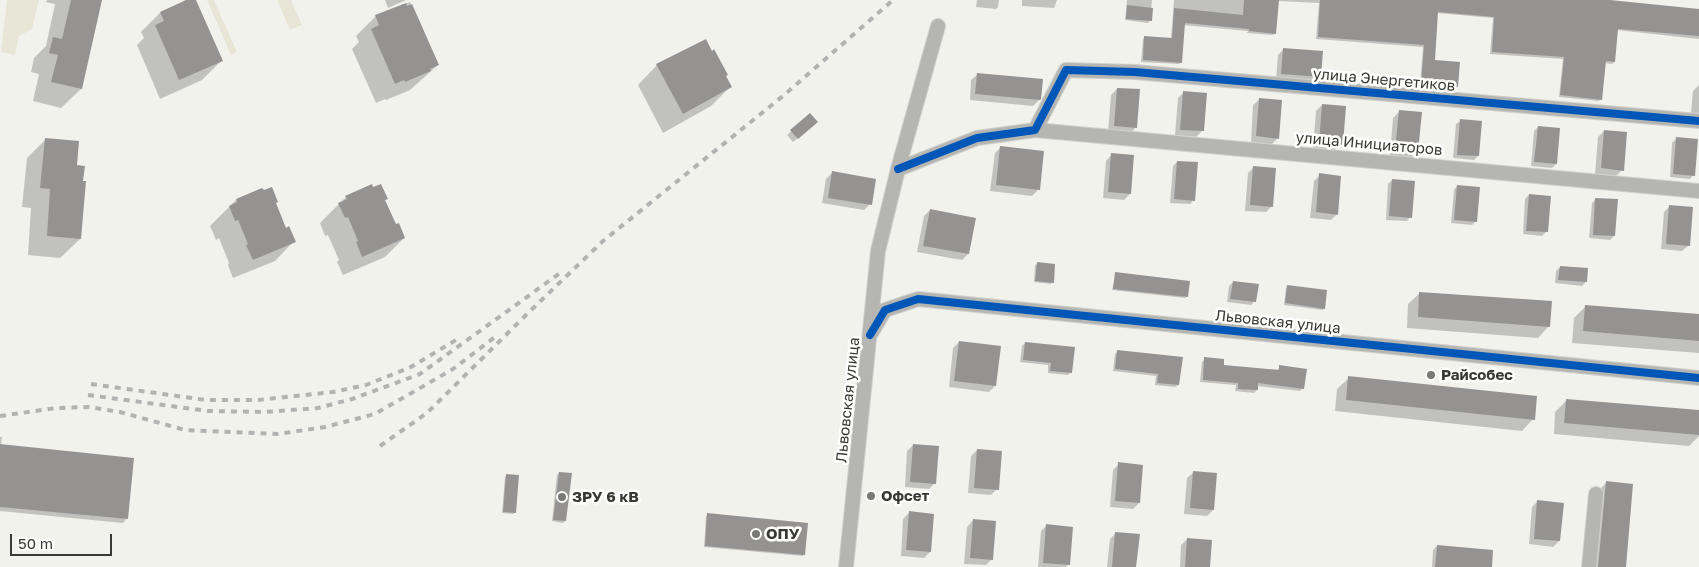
<!DOCTYPE html>
<meta charset="utf-8">
<style>
body{margin:0}
#map{position:relative;width:1699px;height:567px;overflow:hidden;background:#f2f2ed;font-family:"Golos Text",sans-serif}
canvas{display:block}
.scale{position:absolute;left:10px;top:534px;width:102px;height:22px;box-sizing:border-box;border:2px solid #383834;border-top:0;padding-left:6px;font-size:15px;line-height:18px;white-space:nowrap;color:#383834;-webkit-text-stroke:4px #fffffe;paint-order:stroke}
</style>
<div id="map">
<canvas width="1699" height="567"></canvas>
<div class="scale">50 m</div>
</div>
<script>
const ctx = document.querySelector('canvas').getContext('2d');
ctx.lineJoin = 'round';
function paint(path, color) {
  ctx.fillStyle = color;
  ctx.fill(path, 'evenodd');
}
function poly(rows) {
  const path = new Path2D();
  for (const r of rows) {
    path.moveTo(r[0], r[1]);
    for (let i = 2; i < r.length; i += 2) path.lineTo(r[i], r[i + 1]);
  }
  return path;
}
function stroke(path, color, width, dash) {
  ctx.strokeStyle = color;
  ctx.lineWidth = width;
  ctx.lineCap = dash ? 'butt' : 'round';
  ctx.setLineDash(dash || []);
  ctx.stroke(path);
}
function drawText(font, color, halo, rows, align = 'center') {
  ctx.font = font + ' "Golos Text",sans-serif';
  ctx.lineWidth = 5;
  ctx.setLineDash([]);
  ctx.textBaseline = 'middle';
  ctx.strokeStyle = halo;
  ctx.fillStyle = color;
  for (const [text, x, y, turn = 0] of rows) {
    ctx.save();
    ctx.translate(x, y);
    ctx.rotate((+turn || 0) * Math.PI / 180);
    ctx.textAlign = isNaN(turn) ? turn : align;
    if (halo) ctx.strokeText(text, 0, 0);
    ctx.fillText(text, 0, 0);
    ctx.restore();
  }
}
paint(poly([
 [7,0,39,0,32,29,19,36,15,55,1,52],
 [207,0,214,0,237,52,231,55],
 [277,0,291,0,302,25,290,30]
]), '#e7e6d6');
paint(poly([
 [47,0,101,0,81,89,61,108,33,101,39,74,31,72,34,58,46,46,55,4,46,2],
 [385,0,406,0,388,8],
 [977,0,999,0,998,7,996,9,976,7],
 [1022,0,1057,0,1054,8,1022,6],
 [1127,0,1152,0,1150,21,1148,23,1125,20],
 [1174,0,1597,0,1699,10,1699,39,1616,30,1614,62,1612,64,1604,63,1600,99,1599,101,1559,97,1563,59,1490,54,1493,18,1437,13,1434,61,1457,87,1455,89,1420,85,1423,47,1316,39,1319,3,1278,1,1275,33,1273,35,1247,33,1248,31,1183,25,1181,62,1179,64,1141,62,1143,39,1145,37,1171,39],
 [186,1,221,61,202,80,160,99,137,45,144,38,141,32,160,13],
 [410,2,438,65,410,90,386,100,385,99,376,103,352,49,359,42,356,36,376,16],
 [1284,49,1319,77,1313,83,1276,80,1278,55],
 [657,65,724,76,730,87,711,106,663,133,638,85],
 [978,74,1039,100,1033,106,970,100,971,80],
 [1699,85,1699,114,1691,113,1693,91],
 [1117,89,1136,127,1130,134,1108,132,1111,95],
 [1184,92,1202,131,1196,137,1175,135,1178,98],
 [1260,99,1277,139,1271,145,1251,142,1253,105],
 [1322,105,1342,144,1335,150,1313,149,1316,111],
 [1399,112,1417,151,1411,157,1390,156,1393,118],
 [810,115,812,126,793,142,787,135],
 [1460,121,1478,156,1474,160,1453,158,1456,124],
 [1538,127,1556,164,1552,168,1531,166,1534,131],
 [1604,131,1622,170,1616,176,1595,174,1598,137],
 [46,139,76,166,80,239,60,258,28,255,31,208,22,207,27,158],
 [1676,139,1693,175,1690,179,1670,177,1672,143],
 [1001,147,1038,190,1032,196,990,191,995,153],
 [1112,154,1130,194,1124,200,1103,198,1106,161],
 [1177,162,1193,201,1190,204,1170,203,1173,166],
 [1254,167,1272,206,1266,212,1245,211,1248,173],
 [832,173,870,204,864,210,822,203,826,179],
 [1320,175,1337,214,1331,220,1310,218,1314,181],
 [1392,180,1410,217,1407,221,1386,220,1388,184],
 [1457,186,1476,221,1472,225,1451,223,1454,190],
 [1529,195,1546,232,1542,236,1523,234,1525,199],
 [346,197,384,201,395,226,404,238,385,257,343,275,337,262,339,260,328,235,325,236,320,223],
 [1596,199,1614,236,1610,240,1589,238,1592,203],
 [236,200,275,204,285,229,294,241,275,261,233,278,228,265,229,263,219,238,216,240,210,226],
 [1670,206,1689,245,1682,251,1661,249,1664,212],
 [930,210,968,254,962,260,917,252,924,216],
 [1037,264,1052,282,1051,284,1034,282,1035,265],
 [1560,267,1586,282,1582,286,1555,283,1556,271],
 [1116,274,1186,297,1185,298,1112,290],
 [1233,282,1255,301,1251,305,1227,302,1229,286],
 [1288,287,1324,308,1323,310,1284,305,1286,288],
 [1420,293,1549,326,1538,338,1407,328,1408,304],
 [1586,306,1699,315,1699,353,1572,343,1574,318],
 [959,342,995,386,989,392,949,387,953,348],
 [1025,343,1071,372,1068,375,1048,373,1048,365,1020,362,1022,346],
 [1118,352,1178,385,1175,387,1155,385,1156,376,1113,371,1115,354],
 [1205,359,1223,366,1277,370,1280,367,1303,388,1300,391,1257,386,1257,390,1254,393,1235,391,1236,385,1200,382,1202,362],
 [1349,378,1533,419,1522,431,1335,411,1337,389],
 [1567,400,1699,411,1699,436,1689,446,1554,434,1555,412],
 [0,437,2,437,1,446,126,519,123,523,0,511],
 [913,445,935,483,929,489,905,487,907,451],
 [977,450,997,489,991,495,968,493,971,456],
 [1119,464,1139,503,1133,509,1110,507,1113,470],
 [1194,472,1213,510,1207,516,1184,514,1187,478],
 [559,473,565,521,563,523,552,521,557,475],
 [506,476,514,513,513,514,502,513,505,477],
 [1606,483,1624,567,1588,567,1595,494],
 [1538,501,1559,541,1553,547,1529,544,1532,507],
 [909,513,930,552,924,558,901,556,903,519],
 [708,515,804,554,803,556,704,547,706,516],
 [973,520,992,559,986,565,964,564,967,527],
 [1047,525,1072,528,1068,565,1066,567,1038,567,1041,531],
 [1116,533,1135,567,1107,567,1110,539],
 [1187,539,1209,567,1180,567,1181,545],
 [1437,546,1491,567,1432,567,1433,550]
]), '#0003');
paint(poly([
 [71,0,102,0,82,89,51,82,58,55,49,53,53,37,62,39],
 [186,0,196,0,223,61,179,80,155,25,164,21,160,12],
 [1244,0,1279,0,1276,34,1249,31,1249,29,1185,23,1182,63,1143,60,1144,36,1172,38,1174,8,1243,15],
 [1320,0,1610,0,1699,9,1699,36,1618,29,1615,62,1606,61,1602,100,1560,95,1564,57,1492,52,1494,17,1438,12,1435,60,1460,62,1458,87,1421,84,1424,45,1318,37],
 [406,3,407,6,412,4,439,65,430,69,431,71,405,82,404,80,395,84,371,29,379,25,375,15],
 [1127,5,1153,8,1152,21,1126,19],
 [706,39,712,51,714,49,728,75,726,76,732,87,683,114,656,64],
 [1283,48,1323,51,1321,77,1281,74],
 [977,73,1043,79,1041,99,1040,100,975,94],
 [1117,88,1140,89,1137,128,1114,126],
 [1183,91,1207,93,1204,131,1180,130],
 [1259,98,1282,100,1279,139,1256,136],
 [1322,104,1346,106,1343,145,1319,143],
 [1399,110,1422,112,1418,152,1395,150],
 [810,113,818,122,798,139,790,130],
 [1460,119,1482,121,1479,156,1457,155],
 [1538,126,1560,128,1557,164,1534,162],
 [1604,130,1627,132,1624,171,1601,168],
 [1676,137,1698,139,1695,176,1673,174],
 [45,138,79,141,77,165,85,166,83,181,86,181,81,239,47,236,50,189,40,188],
 [1000,146,1044,151,1040,190,996,185],
 [1111,153,1134,155,1131,194,1108,192],
 [1177,161,1198,162,1195,201,1174,199],
 [1253,166,1276,168,1273,207,1250,205],
 [832,171,876,179,872,205,828,198],
 [1319,173,1341,176,1338,215,1316,212],
 [1392,179,1415,181,1412,218,1389,216],
 [372,184,373,187,381,184,388,199,385,200,396,224,399,223,405,238,362,257,356,242,358,241,348,217,345,218,338,203,347,199,345,196],
 [1457,185,1480,187,1477,222,1454,220],
 [272,187,278,202,276,203,286,228,289,226,296,242,253,260,246,245,248,244,238,220,235,221,229,206,237,202,236,199,262,188,264,190],
 [1529,194,1551,196,1548,232,1526,231],
 [1595,198,1618,199,1615,236,1593,235],
 [1669,205,1693,207,1690,246,1666,244],
 [930,209,976,218,969,254,923,246],
 [1037,262,1055,264,1054,283,1035,281],
 [1560,266,1588,268,1587,282,1558,280],
 [1115,272,1190,281,1188,297,1113,289],
 [1233,281,1259,284,1256,302,1230,299],
 [1287,285,1327,290,1325,309,1285,303],
 [1419,292,1552,301,1550,327,1418,317],
 [1585,305,1699,314,1699,341,1583,331],
 [959,341,1001,346,996,386,954,381],
 [1025,342,1075,347,1072,373,1050,371,1051,363,1023,360],
 [1117,350,1183,357,1179,385,1157,383,1158,374,1115,369],
 [1204,357,1224,359,1224,365,1279,370,1279,365,1307,369,1304,389,1258,383,1258,390,1238,389,1238,383,1203,380],
 [1348,376,1537,396,1535,420,1346,400],
 [1566,399,1699,410,1699,435,1564,423],
 [0,444,134,458,128,519,0,507],
 [913,444,939,446,936,484,910,482],
 [977,449,1002,451,999,490,974,488],
 [1118,462,1143,465,1140,503,1115,501],
 [1193,471,1217,473,1214,510,1190,508],
 [559,472,572,473,566,521,553,520],
 [506,474,519,475,516,513,503,512],
 [1606,481,1633,484,1626,567,1598,567],
 [1537,500,1564,503,1560,541,1534,539],
 [909,511,934,514,931,552,906,550],
 [707,513,808,523,805,555,705,546],
 [973,519,996,521,993,560,970,558],
 [1046,524,1073,527,1070,565,1043,563],
 [1115,532,1140,534,1136,567,1112,567],
 [1187,538,1212,540,1210,567,1185,567],
 [1437,545,1493,550,1492,567,1435,567]
]), '#949392');
const minor = poly([
 [1035,130,1699,191],
 [898,169,977,138,1035,130,1066,70,1135,72,1699,121],
 [870,335,885,310,918,299,1699,378],
 [846,567,878,251,898,169,938,26],
 [1589,567,1596,494]
]);
stroke(minor, '#d0d0cd', 16);
stroke(minor, '#b5b5b2', 14);
stroke(poly([
 [91,384,206,400,258,400,333,392,366,385,411,367,461,337],
 [88,395,208,411,265,412,318,408,352,399,420,374,563,271],
 [0,416,56,408,89,407,120,412,185,430,278,434,325,427,375,414,453,369,495,337],
 [380,446,427,413,526,315,603,241,783,96,893,0]
]), '#b2b2b0', 4, [6, 6]);
stroke(poly([
 [898,169,977,138,1035,130,1066,70,1135,72,1699,121],
 [870,335,885,310,918,299,1699,378]
]), '#0057b8', 8);
for (const [x, y, r, color] of [
 [1431,375,5,"#797975"],
 [871,496,5,"#797975"],
 [562,497,5,"#797975"],
 [756,534,5,"#797975"]
]) {
  const dot = new Path2D();
  dot.arc(x, y, r, 0, 2 * Math.PI);
  ctx.fillStyle = color;
  ctx.fill(dot);
  stroke(dot, '#fffffe', 2);
}
drawText('15px', '#383834', '#fffffe', [
 ["улица Энергетиков",1384,80,5],
 ["улица Инициаторов",1369,144,5],
 ["Львовская улица",1278,322,6],
 ["Львовская улица",848,400,-84]
]);
drawText('bold 15px', '#383834', '#fffffe', [
 ["Райсобес",1441,375],
 ["Офсет",881,496],
 ["ЗРУ 6 кВ",572,497],
 ["ОПУ",766,534]
], 'left');
</script>
